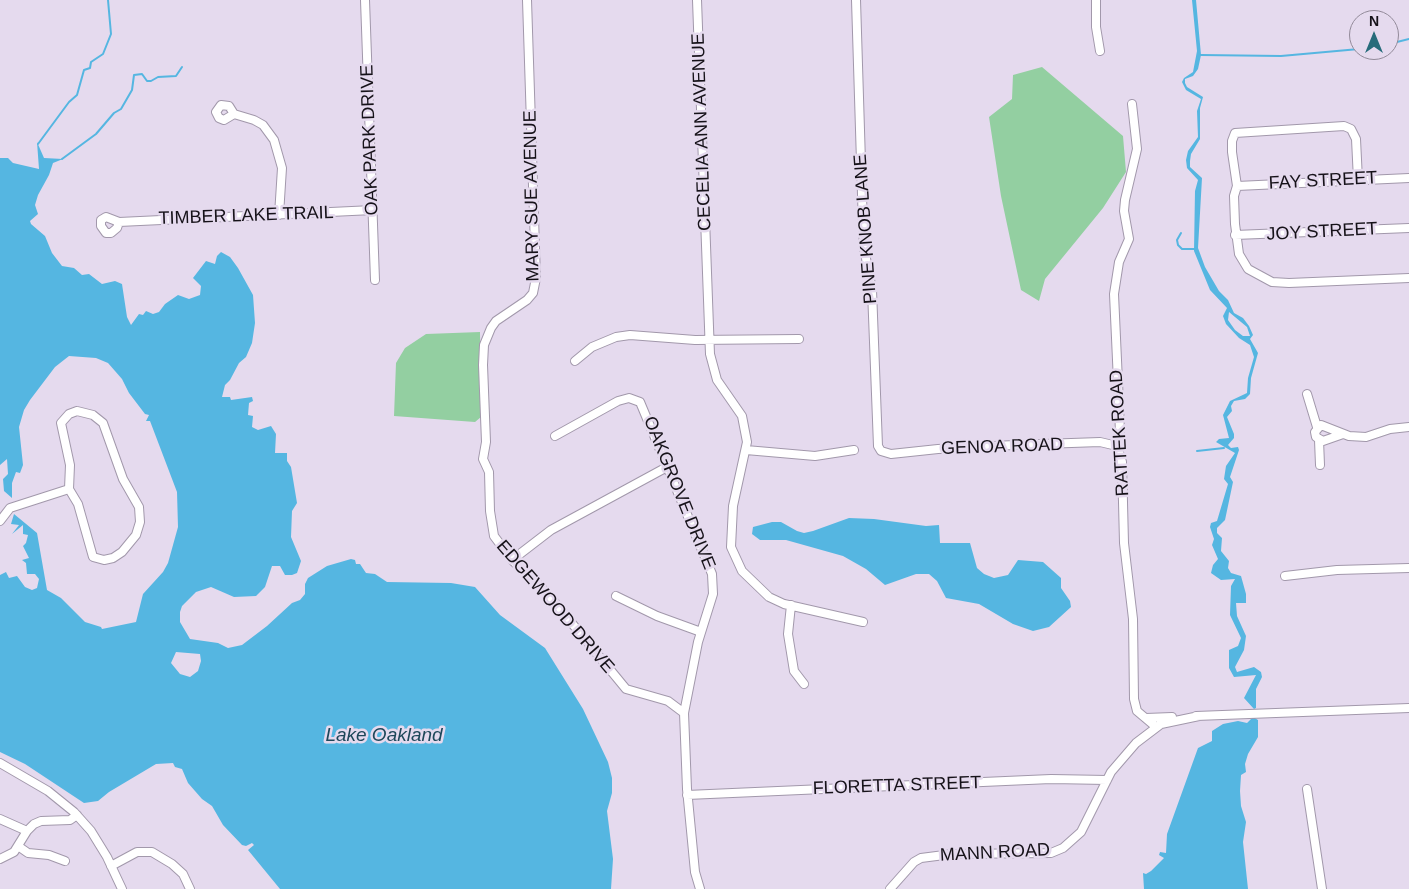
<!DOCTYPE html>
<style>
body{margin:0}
#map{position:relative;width:1409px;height:889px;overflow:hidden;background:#e5daee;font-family:Arial,sans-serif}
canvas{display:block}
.north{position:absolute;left:1349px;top:10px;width:50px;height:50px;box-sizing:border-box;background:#e5daee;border:1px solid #928a99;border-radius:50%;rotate:0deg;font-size:14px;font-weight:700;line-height:20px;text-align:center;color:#161219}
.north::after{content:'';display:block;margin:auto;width:18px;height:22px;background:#276c7b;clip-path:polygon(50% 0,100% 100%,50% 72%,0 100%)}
</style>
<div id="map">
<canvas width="1409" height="889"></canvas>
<div class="north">N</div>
</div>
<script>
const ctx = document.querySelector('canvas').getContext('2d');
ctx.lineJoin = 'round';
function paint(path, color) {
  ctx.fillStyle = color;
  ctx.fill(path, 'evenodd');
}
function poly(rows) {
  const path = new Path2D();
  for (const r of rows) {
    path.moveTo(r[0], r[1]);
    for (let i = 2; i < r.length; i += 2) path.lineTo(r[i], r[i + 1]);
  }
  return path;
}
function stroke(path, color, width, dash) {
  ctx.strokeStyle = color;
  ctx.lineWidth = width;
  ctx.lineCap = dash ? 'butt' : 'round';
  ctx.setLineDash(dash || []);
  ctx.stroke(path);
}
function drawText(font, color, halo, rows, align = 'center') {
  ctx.font = font + ' Arial,sans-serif';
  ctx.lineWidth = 5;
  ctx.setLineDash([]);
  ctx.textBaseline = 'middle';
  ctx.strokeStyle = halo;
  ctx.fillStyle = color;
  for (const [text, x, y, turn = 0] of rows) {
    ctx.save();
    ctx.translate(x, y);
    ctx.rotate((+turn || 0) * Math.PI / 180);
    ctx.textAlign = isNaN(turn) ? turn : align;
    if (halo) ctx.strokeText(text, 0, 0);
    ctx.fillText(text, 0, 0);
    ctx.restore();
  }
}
paint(poly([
 [1042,67,1123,136,1126,172,1103,208,1045,279,1039,301,1021,290,1001,196,989,117,1012,99,1013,75],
 [480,332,481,417,475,422,394,416,396,363,405,348,426,334]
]), '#93cfa1');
paint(poly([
 [1192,0,1196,0,1201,55,1198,69,1193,76,1185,79,1185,83,1187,87,1203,97,1200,108,1200,139,1191,154,1190,161,1190,167,1202,178,1198,248,1205,267,1219,291,1228,300,1234,313,1243,318,1249,326,1253,335,1250,339,1258,353,1251,378,1250,394,1245,399,1234,401,1231,406,1232,411,1227,417,1234,434,1234,438,1228,445,1231,448,1238,447,1239,450,1230,477,1233,482,1225,520,1217,528,1217,533,1222,538,1221,551,1229,561,1228,568,1231,573,1241,576,1246,594,1246,603,1236,603,1237,616,1246,636,1244,650,1235,667,1237,672,1254,667,1261,672,1262,677,1256,689,1256,708,1254,709,1244,698,1256,675,1234,677,1229,668,1229,650,1238,646,1241,638,1230,615,1231,586,1235,579,1221,580,1211,573,1213,565,1218,559,1212,545,1214,539,1210,527,1211,523,1217,521,1228,484,1224,479,1226,466,1235,453,1216,442,1219,439,1229,438,1223,415,1230,401,1247,393,1248,378,1254,357,1250,345,1239,338,1226,324,1223,316,1227,308,1210,290,1194,251,1195,191,1198,180,1187,168,1186,160,1188,151,1198,137,1197,111,1201,99,1186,90,1182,82,1184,78,1193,72,1197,51],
 [1229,312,1247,327,1250,336,1243,336,1235,330,1228,320],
 [37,142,44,158,63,159,53,163,49,175,38,195,35,205,38,214,30,221,31,224,45,236,52,253,62,266,74,268,82,275,89,274,102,284,115,281,122,284,127,317,131,325,139,314,143,315,146,311,153,314,159,312,165,304,178,295,189,299,200,295,201,286,193,278,206,261,215,264,217,256,221,252,230,257,238,268,253,295,255,323,252,343,246,357,239,363,230,380,225,385,222,397,230,397,231,400,252,397,253,401,249,403,248,415,253,416,252,427,258,430,271,426,276,434,275,453,287,453,287,461,291,467,297,503,292,511,291,537,301,561,297,573,292,575,285,575,280,566,272,566,265,587,256,596,234,597,211,587,196,592,182,606,180,612,180,622,190,639,218,643,228,648,242,645,267,626,292,603,300,600,305,594,305,584,308,578,327,566,351,559,355,560,356,564,360,564,366,573,375,574,387,582,451,583,475,587,500,615,545,648,583,709,608,762,612,778,612,793,607,811,613,859,611,889,280,889,248,850,254,845,252,843,246,846,242,845,223,825,212,806,202,799,188,783,182,769,175,767,173,763,156,764,109,792,98,801,84,803,25,764,0,752,0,575,6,572,9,578,17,576,25,587,32,590,37,588,39,579,35,574,27,574,26,563,22,560,29,558,23,546,26,543,28,535,23,534,23,525,12,534,19,525,11,524,14,514,37,533,47,590,61,598,85,622,101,627,102,629,136,622,143,594,163,572,168,563,178,527,177,492,150,421,146,421,149,415,145,414,129,393,122,379,108,363,96,358,69,356,55,367,30,400,24,410,19,427,23,465,20,473,16,472,12,483,12,498,4,491,3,479,8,474,7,459,0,465,0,158,8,158,13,163,39,169],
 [176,652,200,654,201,661,198,671,190,677,180,674,171,663],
 [849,518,874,519,926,526,939,525,940,543,970,543,977,568,984,574,994,578,1008,575,1018,560,1043,562,1061,578,1061,588,1070,601,1071,607,1049,627,1033,631,1013,624,979,604,946,598,937,581,929,574,916,574,885,585,866,569,843,556,786,540,760,540,752,534,753,527,772,522,781,522,797,531,804,533,813,531],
 [1253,717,1258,720,1258,737,1248,754,1245,764,1246,772,1241,775,1240,791,1241,806,1246,822,1243,842,1248,889,1144,889,1143,873,1146,874,1151,871,1164,858,1159,855,1160,852,1166,853,1167,834,1198,748,1212,741,1212,731,1223,724,1238,721,1247,723]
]), '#55b6e1');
stroke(poly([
 [1389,44,1409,39],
 [1201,55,1281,56,1359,49],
 [38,144,69,102,77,95,84,70,90,68,91,62,103,54,111,34,108,0],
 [62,159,96,134,114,113,121,109,132,90,134,75,142,74,147,81,151,81,158,77,176,76,182,67],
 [1181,233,1177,240,1178,245,1182,249,1194,249],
 [1197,451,1224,448]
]), '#55b6e1', 2);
const minor = poly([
 [365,0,375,280],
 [527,0,536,278,533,293,527,300,496,321,491,328,484,345,483,365,486,442,483,459,489,472,490,511,494,536,512,560,547,593,626,689,668,701,684,713],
 [697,0,710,354,717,380,742,416,747,442,733,506,731,547,742,571,769,597,784,604,863,622],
 [856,0,863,227,864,248,872,290,878,446,881,451,891,454,938,449,1014,445,1100,442,1117,446],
 [1096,0,1096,27,1100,51],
 [1132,104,1137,149,1125,200,1124,211,1129,239,1119,262,1114,294,1119,404,1120,435,1117,446,1122,462,1124,543,1133,619,1134,699,1137,711,1156,727],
 [234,114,224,120,219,118,216,112,221,105,229,106,234,114,254,120,263,125,274,140,282,168,279,215],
 [1358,180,1356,139,1351,129,1344,126,1235,133,1232,141,1232,152,1237,186,1234,196,1235,224,1239,254,1248,269,1272,282,1289,283,1409,278],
 [1237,186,1409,178],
 [119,222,117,228,111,233,106,233,101,226,101,220,106,217,119,222,373,210],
 [1235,235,1409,228],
 [575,361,592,347,616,337,630,335,695,340,799,339],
 [1307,394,1317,427],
 [77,411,93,415,103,423,123,479,139,507,140,522,136,535,122,552,113,558,104,560,93,557,78,504,69,489,70,465,61,423,69,414,77,411],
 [1343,434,1323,441,1316,437,1315,432,1321,425,1349,436,1366,437,1390,429,1409,427],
 [555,436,618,401,629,398,640,402,712,574,713,594,698,642,684,713,687,789,695,872,700,889],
 [1319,440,1320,465],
 [746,450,815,456,854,450],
 [0,521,10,508,69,489],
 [512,560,551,530,667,467],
 [1285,576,1337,570,1409,568],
 [616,596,657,616,701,632],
 [791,605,788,634,794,671,804,684],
 [1196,716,1409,708],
 [1146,718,1172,717],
 [0,763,48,791,74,812,91,831,107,857,122,889],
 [1307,789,1322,889],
 [687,795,1051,779,1107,780],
 [0,819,27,831,34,824,41,821,70,820,77,815],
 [18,846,28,853,49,855,65,861],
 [0,859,14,852,27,831],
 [111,866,137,852,152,852,172,864,183,874,190,889],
 [890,889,914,862,921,858,952,854,1051,853,1063,848,1081,832,1111,772,1136,743,1161,724,1199,716]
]);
stroke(minor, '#a298ab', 10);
stroke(minor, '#fff', 8);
drawText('18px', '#161219', '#e5daee', [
 ["CECELIA ANN AVENUE",702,132,-92],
 ["OAK PARK DRIVE",370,140,-92],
 ["FAY STREET",1323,181,-3],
 ["MARY SUE AVENUE",532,196,-91],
 ["TIMBER LAKE TRAIL",246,216,-2],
 ["PINE KNOB LANE",866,229,-94],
 ["JOY STREET",1322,232,-3],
 ["RATTEK ROAD",1120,433,-93],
 ["GENOA ROAD",1002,447,-2],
 ["OAKGROVE DRIVE",679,493,68],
 ["EDGEWOOD DRIVE",555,607,49],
 ["FLORETTA STREET",897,786,-2],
 ["MANN ROAD",995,853,-3]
]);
drawText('italic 19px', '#1e475a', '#e5daee', [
 ["Lake Oakland",384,736]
]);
</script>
